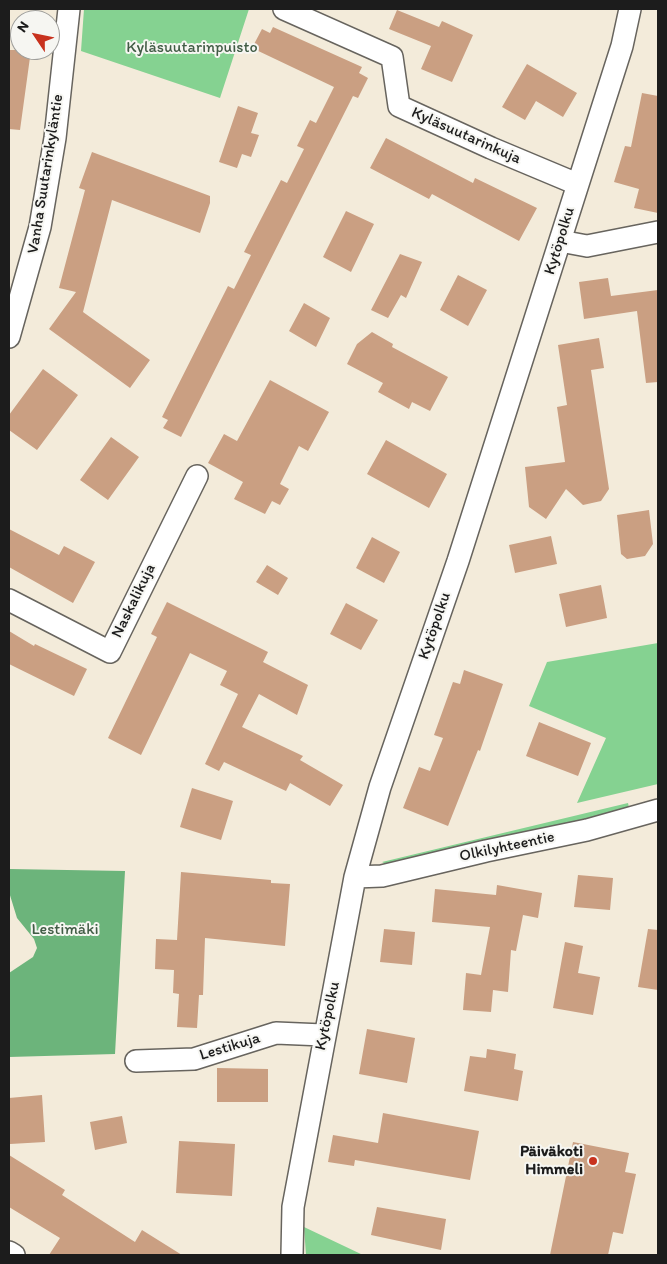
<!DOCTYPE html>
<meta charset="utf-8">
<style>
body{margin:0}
#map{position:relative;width:667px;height:1264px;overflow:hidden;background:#f3ebda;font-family:Itim,sans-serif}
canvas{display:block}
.frame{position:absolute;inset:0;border:10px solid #1c1c1c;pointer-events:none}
.north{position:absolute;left:10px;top:10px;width:50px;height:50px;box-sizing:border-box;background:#f6f6f2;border:1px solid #9f9f9c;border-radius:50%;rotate:304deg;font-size:14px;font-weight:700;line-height:20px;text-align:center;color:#1c1c1c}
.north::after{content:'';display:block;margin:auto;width:18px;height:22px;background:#c8321e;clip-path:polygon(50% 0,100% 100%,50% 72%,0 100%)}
</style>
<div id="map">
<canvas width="667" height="1264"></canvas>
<div class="frame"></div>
<div class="north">N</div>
</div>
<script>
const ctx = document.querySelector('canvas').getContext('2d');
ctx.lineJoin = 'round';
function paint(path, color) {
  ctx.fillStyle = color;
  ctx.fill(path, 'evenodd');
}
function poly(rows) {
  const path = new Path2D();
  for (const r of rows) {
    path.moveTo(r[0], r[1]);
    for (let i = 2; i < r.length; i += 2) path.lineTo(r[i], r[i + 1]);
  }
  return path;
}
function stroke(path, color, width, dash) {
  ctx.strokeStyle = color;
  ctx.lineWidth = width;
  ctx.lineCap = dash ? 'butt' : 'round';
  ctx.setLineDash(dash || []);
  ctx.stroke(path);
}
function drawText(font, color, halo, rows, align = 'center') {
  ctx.font = font + ' Itim,sans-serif';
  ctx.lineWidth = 4;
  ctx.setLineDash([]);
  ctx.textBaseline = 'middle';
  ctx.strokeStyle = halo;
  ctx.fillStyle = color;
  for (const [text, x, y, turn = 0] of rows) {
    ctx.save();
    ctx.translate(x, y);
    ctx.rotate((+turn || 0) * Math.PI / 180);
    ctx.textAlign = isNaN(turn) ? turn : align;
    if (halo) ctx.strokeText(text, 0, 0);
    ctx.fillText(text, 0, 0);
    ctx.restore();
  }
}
paint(poly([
 [84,9,249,9,220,98,81,51],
 [658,643,658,784,577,803,606,738,529,706,547,662],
 [628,803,630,812,392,867,382,862],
 [304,1227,363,1255,306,1255]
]), '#85d291');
paint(poly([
 [9,869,125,871,115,1054,9,1057,9,973,33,957,37,948,34,939,17,918,9,892]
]), '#6cb47b');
paint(poly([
 [397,10,439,27,442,21,473,35,452,82,421,69,431,46,389,29],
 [273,27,362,67,359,73,368,78,358,98,353,96,181,437,163,428,168,420,162,417,228,286,234,289,251,255,244,252,281,180,287,183,304,149,297,146,310,120,316,123,334,87,252,48,262,29,270,33],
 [9,50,31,50,20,130,9,129],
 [527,64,577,93,563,117,536,101,525,120,502,107],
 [642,93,658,96,658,213,634,208,639,189,614,182,625,146,631,147],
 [238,106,258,113,251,133,259,135,251,157,242,154,237,168,219,162],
 [386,138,473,183,475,178,537,208,519,241,432,194,429,199,370,168],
 [92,152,210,196,210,203,200,233,112,200,83,312,150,360,130,388,49,329,76,292,59,288,85,190,79,188],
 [346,211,374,224,351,272,323,257],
 [400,254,422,262,406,298,401,295,388,318,371,310],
 [458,275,487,290,468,326,440,310],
 [608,278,611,296,658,290,658,382,646,383,637,311,584,319,579,282],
 [304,303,330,318,316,347,289,331],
 [372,332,393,344,392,347,448,377,430,411,412,402,409,409,378,392,383,383,347,364,357,344],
 [599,338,604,368,591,370,609,489,601,501,583,505,566,489,546,519,529,507,525,467,565,462,557,407,567,405,558,345],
 [43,369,78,395,37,450,9,430,9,415],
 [270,380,329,412,308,451,299,446,280,484,289,489,280,505,272,501,265,514,234,499,243,482,208,463,224,434,237,441],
 [111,437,139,457,108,500,80,480],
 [386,440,447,474,429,508,367,474],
 [649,510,653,544,645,556,627,559,621,554,617,515],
 [9,529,59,555,64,546,95,562,73,603,9,567],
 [551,536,557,564,515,573,509,545],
 [372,537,400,552,384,583,356,568],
 [267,565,288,578,278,595,256,582],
 [601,585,607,618,566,627,559,594],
 [167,602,268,652,263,662,308,685,297,715,259,694,242,727,303,756,300,760,343,785,330,806,290,783,286,791,224,762,219,771,205,764,238,694,220,685,227,671,190,653,141,755,108,738,157,637,151,634],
 [346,603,378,620,361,650,330,634],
 [9,631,34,646,35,644,87,669,74,696,9,664],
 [464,670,503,684,480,751,478,750,448,826,403,808,419,767,430,771,443,738,434,735,453,682,460,684],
 [539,722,591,743,578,776,526,756],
 [192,788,233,801,221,840,180,827],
 [181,872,271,880,271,883,290,884,285,946,205,938,203,995,199,995,197,1028,177,1027,179,994,173,993,174,970,155,969,156,939,177,940],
 [578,875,613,878,610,910,574,907],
 [497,885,542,893,538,918,523,915,516,951,511,950,508,992,493,990,491,1012,463,1010,466,973,481,975,490,927,432,922,435,889,496,895],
 [384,929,415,932,412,965,380,962],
 [648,929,658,930,658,990,638,987],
 [565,942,583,946,578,973,600,977,593,1015,553,1008],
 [367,1029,415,1038,407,1083,359,1074],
 [487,1049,516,1054,514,1069,523,1071,518,1101,464,1091,470,1056,486,1058],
 [217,1068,268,1069,268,1102,217,1102],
 [42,1095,45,1142,10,1144,9,1098],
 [383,1113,479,1131,470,1180,355,1160,354,1166,328,1162,333,1135,378,1143],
 [122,1116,127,1143,95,1150,90,1122],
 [179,1141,235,1144,232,1196,176,1193],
 [573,1142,629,1153,625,1172,636,1174,623,1234,613,1232,608,1255,550,1255],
 [9,1155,65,1190,62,1195,135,1242,142,1230,182,1255,49,1255,60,1238,9,1207],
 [377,1207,446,1219,441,1250,371,1235]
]), '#ca9f82');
const street = poly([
 [284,9,392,57,399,106,491,148,577,184],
 [560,241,587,246,658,232],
 [9,337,40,227,55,138,69,9],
 [9,600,110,652,197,476],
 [355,877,382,876,486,851,587,830,658,810],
 [136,1061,194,1059,276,1033,323,1035],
 [9,1252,14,1255],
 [292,1255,293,1207,355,877,380,787,458,561,622,46,630,9]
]);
stroke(street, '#67645e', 24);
stroke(street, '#fff', 21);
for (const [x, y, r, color] of [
 [593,1161,5,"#c8321e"]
]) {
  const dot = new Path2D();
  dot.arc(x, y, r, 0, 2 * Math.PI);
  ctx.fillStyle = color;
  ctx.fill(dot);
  stroke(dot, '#f6f6f2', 2);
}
drawText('16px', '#415c45', '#f6f6f2', [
 ["Kyläsuutarinpuisto",192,48],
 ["Lestimäki",65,930]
]);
drawText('16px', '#1c1c1c', '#f6f6f2', [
 ["Kyläsuutarinkuja",466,136,24],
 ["Vanha Suutarinkyläntie",46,174,-81],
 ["Kytöpolku",560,241,-73],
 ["Naskalikuja",134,601,-64],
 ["Kytöpolku",435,626,-71],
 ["Olkilyhteentie",507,847,-12],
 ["Kytöpolku",328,1016,-78],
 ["Lestikuja",230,1047,-17]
]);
drawText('bold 16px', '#1c1c1c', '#f6f6f2', [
 ["Päiväkoti",583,1152],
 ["Himmeli",583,1170]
], 'right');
</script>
